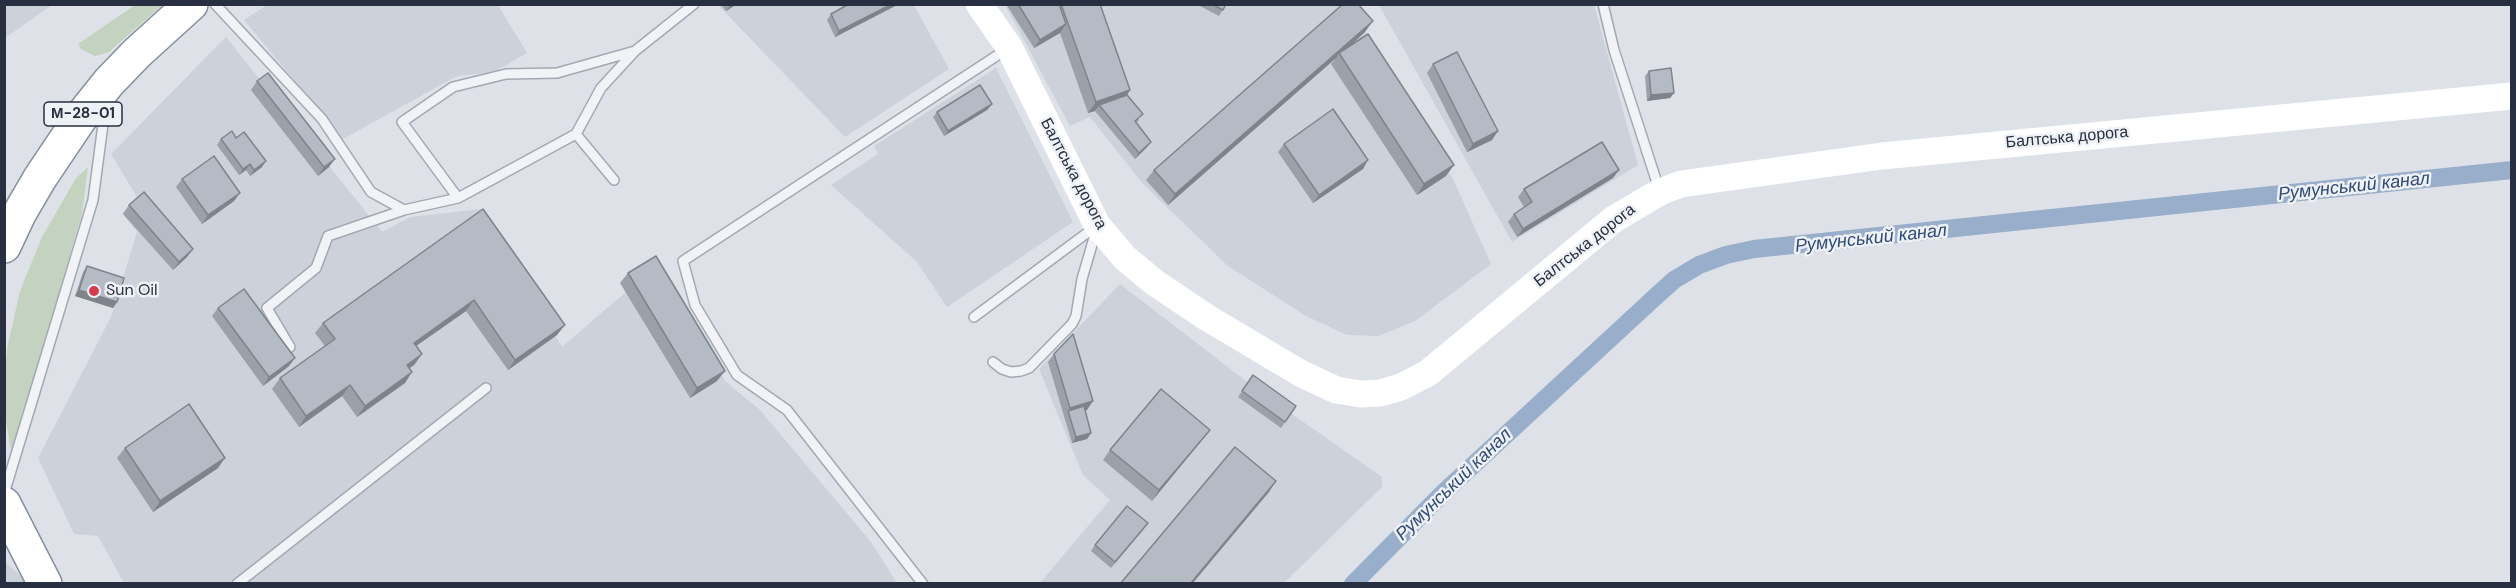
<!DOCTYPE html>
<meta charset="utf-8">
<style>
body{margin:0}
#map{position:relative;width:2516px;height:588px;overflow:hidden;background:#dee2e8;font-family:"DM Sans",sans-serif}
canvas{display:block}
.frame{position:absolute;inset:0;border:6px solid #272f40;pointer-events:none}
</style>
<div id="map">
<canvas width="2516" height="588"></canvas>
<div class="frame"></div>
</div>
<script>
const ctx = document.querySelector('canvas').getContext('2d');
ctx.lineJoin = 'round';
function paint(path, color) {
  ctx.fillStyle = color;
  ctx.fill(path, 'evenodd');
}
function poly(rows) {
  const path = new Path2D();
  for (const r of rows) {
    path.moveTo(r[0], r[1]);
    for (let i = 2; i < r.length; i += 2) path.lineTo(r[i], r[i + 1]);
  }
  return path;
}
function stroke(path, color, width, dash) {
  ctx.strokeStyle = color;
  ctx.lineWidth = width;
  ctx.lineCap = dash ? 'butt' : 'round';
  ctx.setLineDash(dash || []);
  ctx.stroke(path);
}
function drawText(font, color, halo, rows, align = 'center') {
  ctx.font = font + ' "DM Sans",sans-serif';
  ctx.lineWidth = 5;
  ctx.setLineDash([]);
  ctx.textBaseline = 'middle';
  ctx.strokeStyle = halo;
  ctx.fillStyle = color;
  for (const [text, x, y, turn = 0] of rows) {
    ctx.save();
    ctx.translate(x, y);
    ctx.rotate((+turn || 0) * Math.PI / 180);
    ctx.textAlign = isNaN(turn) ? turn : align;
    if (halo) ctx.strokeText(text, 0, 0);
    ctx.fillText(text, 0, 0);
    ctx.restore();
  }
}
paint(poly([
 [5,4,52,4,52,5,5,38],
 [267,5,498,5,527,53,494,72,457,76,343,139,244,20],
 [718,5,914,5,949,69,845,137],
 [1005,5,1341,5,1365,32,1453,179,1491,264,1415,321,1379,336,1347,335,1306,316,1228,266,1143,184,1090,117,1070,126],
 [1379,5,1594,5,1638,165,1512,242],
 [226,37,382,232,410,217,481,209,562,347,657,265,725,381,760,410,871,542,897,583,124,583,98,536,74,534,38,458,111,317,137,232,122,213,137,197,111,154],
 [996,68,1073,222,947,307,917,262,831,185,878,154,874,146],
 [1120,284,1255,388,1382,477,1382,487,1284,583,1040,583,1110,500,1083,475,1039,369],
 [4,561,29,583,5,583]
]), '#ccd1da');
paint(poly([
 [135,5,162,5,109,52,95,56,81,49,78,44],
 [88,167,82,213,12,457,5,414,4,378,8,344,20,291,42,237,76,178]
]), '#c3d3bf');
stroke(poly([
 [1353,584,1443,493,1653,299,1674,280,1699,265,1726,255,1754,249,2512,170]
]), '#98aeca', 18);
const lane = poly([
 [215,4,322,119,371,192,404,210,458,198,576,134,601,88,635,51,694,4],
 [1603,4,1614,50,1659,189],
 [576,134,614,180],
 [458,198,402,122,453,87,506,74,557,73,635,51],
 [974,317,1095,227],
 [290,347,267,308,316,268,328,236,404,210],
 [993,362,1002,369,1011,372,1021,371,1029,368,1072,324,1076,316,1082,279,1096,231],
 [4,494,93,200,106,102],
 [237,584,486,388],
 [923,584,787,410,737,375,695,305,683,261,1007,49]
]);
const highway = poly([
 [4,246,19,214,40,178,81,117,109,82,137,53,191,4],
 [4,504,45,584]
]);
stroke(lane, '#a3a9b2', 12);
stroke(highway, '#858e9f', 36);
stroke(lane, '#f1f3f6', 9);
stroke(poly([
 [979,4,1009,47,1097,225,1125,258,1154,282,1206,317,1300,373,1336,390,1361,394,1380,393,1401,387,1428,373,1614,219,1660,192,1681,184,1882,156,2512,96]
]), '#fff', 27);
stroke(highway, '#fff', 33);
paint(poly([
 [720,4,737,4,726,11],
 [849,4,899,4,835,37,827,20,831,14],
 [1006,4,1100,4,1130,90,1127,95,1139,120,1136,123,1147,147,1135,159,1095,111,1088,113,1060,33,1034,48],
 [1196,4,1226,4,1219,16],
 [1365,32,1347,48,1446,176,1417,195,1331,64,1336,58,1168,205,1146,180,1154,170],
 [1433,64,1492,140,1467,152,1427,73],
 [1649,71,1674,93,1670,98,1647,101,1645,76],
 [257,81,329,167,318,176,251,90],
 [992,104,987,110,944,136,933,117,937,112],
 [221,139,262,167,250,176,246,170,239,175,217,145],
 [1284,144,1363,169,1313,203,1278,152],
 [1613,178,1517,237,1508,222,1514,214,1524,207,1518,197,1524,189],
 [182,179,234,201,202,224,176,187],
 [129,205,187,257,173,270,123,214],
 [483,209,557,335,508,370,466,311,416,346,422,354,414,365,409,368,405,383,357,417,342,396,299,427,272,389,280,378,325,346,315,333,323,323],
 [87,266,117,302,113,308,75,296,83,272],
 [628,273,717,381,690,398,620,283],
 [218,308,289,366,263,386,212,316],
 [1054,354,1087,410,1085,410,1091,433,1087,439,1072,443,1048,362],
 [1253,375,1296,406,1281,428,1238,397],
 [1202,440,1152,501,1103,460,1110,450],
 [125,448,218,468,153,512,117,458],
 [1144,529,1111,568,1091,551,1095,545]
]), '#9ca1a9');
paint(poly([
 [731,4,737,4,726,11],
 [892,4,899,4,835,37,839,31],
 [1373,21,1365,32,1340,55,1339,53,1336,58,1168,205,1175,194],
 [1066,24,1060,33,1034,48,1040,40],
 [1130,90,1123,101,1099,105,1095,111,1088,113,1096,102],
 [1674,93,1670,98,1647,101,1651,95],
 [992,104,987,110,944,136,948,131],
 [1498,131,1492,140,1467,152,1473,144],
 [1151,142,1147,147,1135,159,1139,153],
 [335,159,329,167,318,176,324,167],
 [1368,160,1363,169,1313,203,1319,195],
 [266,161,262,167,250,176,254,170],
 [250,164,246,170,239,175,243,169],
 [1454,165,1446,176,1417,195,1424,184],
 [1619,170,1613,178,1517,237,1523,229],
 [240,193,234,201,202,224,208,215],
 [193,249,187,257,173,270,179,262],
 [79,290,117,302,113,308,75,296],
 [474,300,466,311,406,353,414,343],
 [565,325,557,335,508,370,515,360],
 [422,354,414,365,400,375,407,365],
 [295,358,289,366,263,386,269,377],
 [725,371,717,381,690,398,697,388],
 [412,372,405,383,357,417,365,406],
 [350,385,342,396,299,427,306,416],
 [1093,401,1087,410,1070,415,1068,411,1070,408],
 [1210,430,1202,440,1152,501,1159,490],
 [1091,433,1087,439,1072,443,1076,437],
 [225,458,218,468,153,512,160,501],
 [1276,481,1269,492,1192,584,1190,584]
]), '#7f838a');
const building = poly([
 [849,4,892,4,839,31,831,14,849,4],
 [1018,4,1059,4,1066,24,1040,40,1018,4],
 [1061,4,1100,4,1130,90,1096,102,1061,4],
 [1212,4,1226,4,1223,10,1212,4],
 [1343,4,1358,4,1373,21,1175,194,1154,170,1343,4],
 [1368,34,1454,165,1424,184,1339,53,1368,34],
 [1457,52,1498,131,1473,144,1433,64,1457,52],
 [1671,68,1674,93,1651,95,1649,71,1671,68],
 [268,73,335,159,324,167,257,81,268,73],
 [980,85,992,104,948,131,937,112,980,85],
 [1127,95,1143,114,1135,121,1151,142,1139,153,1099,105,1127,95],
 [1333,109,1368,160,1319,195,1284,144,1333,109],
 [232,131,236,138,244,132,266,161,254,170,250,164,243,169,221,139,232,131],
 [1602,142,1619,170,1523,229,1514,214,1532,202,1524,189,1602,142],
 [214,156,240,193,208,215,182,179,214,156],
 [144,192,193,249,179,262,129,205,144,192],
 [483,209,565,325,515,360,474,300,414,343,422,354,407,365,412,372,365,406,350,385,306,416,280,378,335,339,323,323,483,209],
 [656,256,725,371,697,388,628,273,656,256],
 [87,266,124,278,117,302,79,290,87,266],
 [244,289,295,358,269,377,218,308,244,289],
 [1073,334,1093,401,1070,408,1054,354,1073,334],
 [1253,375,1296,406,1285,422,1242,391,1253,375],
 [1161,389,1210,430,1159,490,1110,450,1161,389],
 [189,404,225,458,160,501,125,448,189,404],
 [1084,406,1091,433,1076,437,1068,411,1084,406],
 [1235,447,1276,481,1190,584,1120,584,1235,447],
 [1127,506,1148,523,1115,562,1095,545,1127,506]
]);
paint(building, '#b5bbc5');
stroke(building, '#7f838a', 1.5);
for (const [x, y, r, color] of [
 [94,291,6,"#d23e4d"]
]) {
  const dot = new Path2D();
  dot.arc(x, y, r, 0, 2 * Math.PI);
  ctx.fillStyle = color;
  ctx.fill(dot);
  stroke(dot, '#eef1f6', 2);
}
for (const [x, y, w] of [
 [83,114,78]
]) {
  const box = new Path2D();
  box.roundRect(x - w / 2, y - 12, w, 24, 4.5);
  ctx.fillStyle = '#eef1f6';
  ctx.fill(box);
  stroke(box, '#272f40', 1.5);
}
drawText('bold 15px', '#272f40', null, [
 ["М-28-01",83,114]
]);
drawText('16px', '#272f40', '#eef1f6', [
 ["Балтська дорога",2067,138,-5],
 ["Балтська дорога",1073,174,62],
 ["Балтська дорога",1585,246,-38]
]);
drawText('16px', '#272f40', '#eef1f6', [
 ["Sun Oil",106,291]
], 'left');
drawText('italic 18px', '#304b75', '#eef1f6', [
 ["Румунський канал",2354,187,-6],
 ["Румунський канал",1871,239,-6],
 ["Румунський канал",1454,485,-44]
]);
</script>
